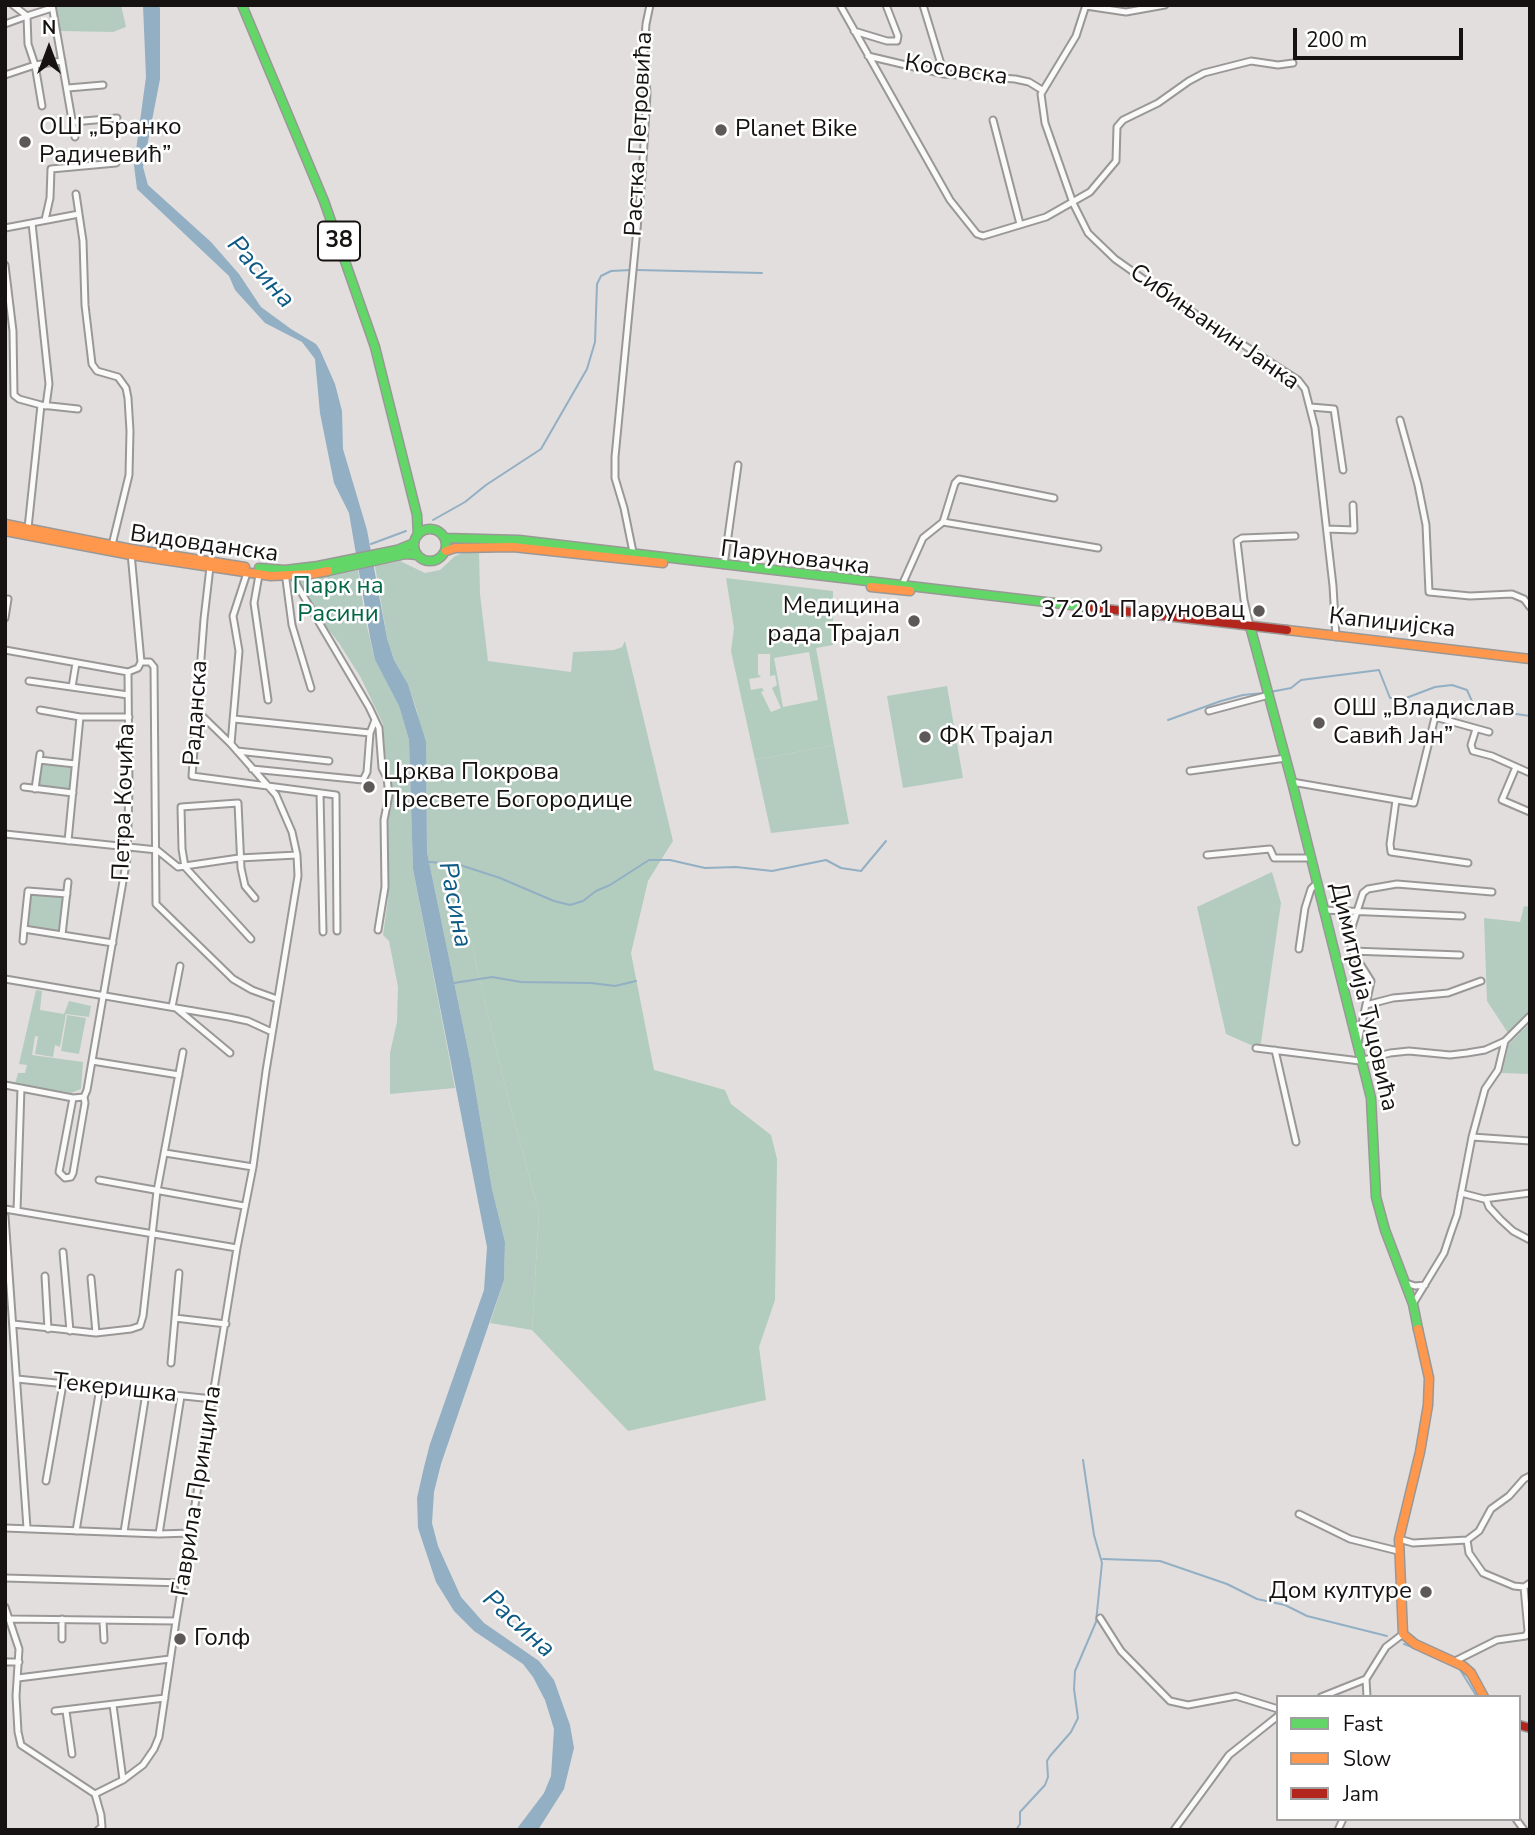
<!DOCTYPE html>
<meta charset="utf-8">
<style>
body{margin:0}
#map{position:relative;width:1535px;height:1835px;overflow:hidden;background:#e2dedd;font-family:"Nunito Sans",sans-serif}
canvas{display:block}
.frame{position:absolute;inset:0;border:7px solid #151211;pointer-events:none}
.legend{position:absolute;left:1276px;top:1695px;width:245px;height:126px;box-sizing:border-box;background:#fff;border:2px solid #a1a0a0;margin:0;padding:9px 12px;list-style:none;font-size:21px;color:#151211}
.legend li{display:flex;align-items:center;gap:14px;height:35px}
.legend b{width:35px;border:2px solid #a1a0a0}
.north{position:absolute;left:14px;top:14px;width:70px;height:70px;-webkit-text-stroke:5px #fff;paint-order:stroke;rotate:0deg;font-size:19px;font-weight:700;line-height:28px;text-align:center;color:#151211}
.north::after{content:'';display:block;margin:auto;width:24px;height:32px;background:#151211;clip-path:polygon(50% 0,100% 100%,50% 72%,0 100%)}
.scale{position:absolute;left:1293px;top:28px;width:170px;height:32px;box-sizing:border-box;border:4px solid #151211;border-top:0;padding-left:9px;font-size:21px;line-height:24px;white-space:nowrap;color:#151211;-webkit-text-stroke:5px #fff;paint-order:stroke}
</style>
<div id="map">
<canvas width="1535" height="1835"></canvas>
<div class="frame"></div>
<ul class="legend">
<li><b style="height:9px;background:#63d668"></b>Fast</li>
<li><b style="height:9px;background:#ff974d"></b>Slow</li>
<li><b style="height:9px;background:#b3261e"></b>Jam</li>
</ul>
<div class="north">N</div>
<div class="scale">200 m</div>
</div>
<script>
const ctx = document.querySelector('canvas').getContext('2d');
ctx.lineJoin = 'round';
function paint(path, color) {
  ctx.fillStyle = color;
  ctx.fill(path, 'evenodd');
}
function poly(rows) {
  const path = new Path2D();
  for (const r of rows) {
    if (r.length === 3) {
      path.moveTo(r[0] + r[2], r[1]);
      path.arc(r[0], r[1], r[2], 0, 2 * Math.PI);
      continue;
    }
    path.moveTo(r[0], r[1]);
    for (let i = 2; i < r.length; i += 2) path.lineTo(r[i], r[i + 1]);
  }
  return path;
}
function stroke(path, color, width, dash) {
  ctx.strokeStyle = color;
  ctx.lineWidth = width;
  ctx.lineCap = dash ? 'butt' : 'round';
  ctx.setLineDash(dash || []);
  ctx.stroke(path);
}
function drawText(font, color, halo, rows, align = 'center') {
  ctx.font = font + ' "Nunito Sans",sans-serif';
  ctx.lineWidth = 5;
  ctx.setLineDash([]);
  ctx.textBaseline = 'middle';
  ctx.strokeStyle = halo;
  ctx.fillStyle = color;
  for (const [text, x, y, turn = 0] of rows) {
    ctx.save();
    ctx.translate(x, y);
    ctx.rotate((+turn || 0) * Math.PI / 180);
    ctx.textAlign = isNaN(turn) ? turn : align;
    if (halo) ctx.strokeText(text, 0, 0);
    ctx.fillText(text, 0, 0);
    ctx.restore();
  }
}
paint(poly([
 [55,5,121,5,126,27,113,32,60,31],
 [479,551,480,594,488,661,571,672,573,652,614,650,622,647,625,641,673,841,661,860,649,860,610,885,596,891,583,901,570,905,554,901,500,878,458,865,477,969,506,1090,539,1213,532,1330,490,1323,504,1280,505,1242,492,1189,471,1064,427,852,426,762,417,711,408,684,394,660,387,638,375,566,400,561,425,573,440,570,455,556,463,553],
 [358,570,365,618,375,660,399,706,409,740,413,869,455,1088,390,1094,390,1053,397,1022,398,987,389,941,383,935,388,899,387,821,392,796,392,781,386,766,383,724,361,678,339,643,324,624,299,581],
 [947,686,963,778,903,788,887,696],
 [834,745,849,824,771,833,755,760],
 [41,763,73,767,70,790,38,786],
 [1272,872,1281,903,1260,1049,1226,1034,1197,907],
 [33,894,59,896,63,899,61,928,57,931,29,926,30,898],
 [1524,906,1530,907,1530,1013,1508,1033,1487,1001,1484,918,1520,922],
 [36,990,42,991,40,1010,64,1014,69,1001,91,1006,89,1017,66,1014,60,1047,55,1045,53,1057,35,1054,38,1037,40,1037,35,1036,32,1055,83,1062,81,1089,71,1093,15,1084,18,1073,25,1073,27,1065,19,1064],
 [67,1015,86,1018,79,1054,61,1051],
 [1530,1023,1530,1074,1502,1073,1509,1044]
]), '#b4ccbf');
paint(poly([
 [726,578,833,591,833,645,816,648,834,745,755,760,731,651,734,628],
 [809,652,818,700,783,707,774,658],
 [758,654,770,654,770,676,775,675,777,685,772,688,781,708,771,712,761,692,764,691,762,688,751,690,749,679,761,677,758,674],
 [649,860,661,860,648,881,631,953,654,1070,725,1090,731,1104,771,1135,777,1159,775,1300,759,1347,766,1400,628,1431,532,1330,539,1213,506,1090,477,969,457,864,500,878,554,901,570,905,583,901,596,891,610,885]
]), '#b2cdbe');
paint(poly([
 [143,5,159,5,160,9,160,79,143,167,148,185,211,242,239,274,261,307,291,329,316,344,320,350,335,384,342,411,343,449,367,530,387,638,394,660,408,684,426,742,427,852,471,1064,492,1189,505,1242,504,1280,441,1464,434,1492,432,1523,438,1546,461,1597,484,1623,539,1661,554,1680,570,1725,574,1748,564,1789,538,1830,516,1830,544,1793,551,1776,554,1729,545,1700,533,1677,523,1664,474,1631,454,1611,436,1582,418,1528,417,1498,424,1467,430,1444,484,1290,487,1247,413,869,409,740,399,706,375,660,370,637,349,513,334,483,320,413,315,359,302,342,265,323,235,290,229,276,137,189,134,165,146,77]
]), '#92afc4');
stroke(poly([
 [637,270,762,273],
 [433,520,465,502,486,485,541,449,587,369,595,342,597,284,601,276,611,271,631,270],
 [371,544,406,531],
 [1270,692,1291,688,1301,680,1379,670,1390,698,1406,698,1435,687,1452,685,1467,690,1475,708,1530,716],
 [1168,720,1221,701,1243,695,1264,693],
 [429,862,457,864,500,878,554,901,570,905,583,901,596,891,610,885,649,860,670,860,705,868,736,867,772,871,826,860,841,868,861,871,886,841],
 [454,983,492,977,521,982,591,983,615,986,636,981],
 [1103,1559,1160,1561,1227,1584,1257,1599,1285,1605,1307,1616,1387,1636],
 [1404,1644,1412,1647],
 [1459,1668,1477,1697],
 [1016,1830,1020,1824,1020,1812,1045,1785,1048,1777,1047,1761,1050,1756,1071,1732,1078,1718,1074,1689,1075,1671,1096,1622,1102,1563,1094,1535,1083,1460]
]), '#92afc4', 2);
const street = poly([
 [13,5,27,16,52,8],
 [52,5,75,137],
 [840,5,950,200,977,234,983,236,1046,217,1090,192,1116,161,1117,127,1123,120,1158,103,1189,81,1204,73,1251,61,1278,65,1293,63],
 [923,5,944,74],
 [1086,5,1076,36,1041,94,1045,123,1073,203,1088,233,1115,259,1166,295,1298,380,1305,389,1315,428,1333,586,1336,637],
 [1086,6,1126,12,1165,5],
 [5,24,27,16,28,44,35,65,42,106],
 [854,31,887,41,897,41,898,36,886,5],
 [868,56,944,74,1015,79,1029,82,1042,90],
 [5,75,35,65,62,61],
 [68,88,103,85],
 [993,120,1020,224],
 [73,122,117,118],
 [76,194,83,241,85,305,92,364,97,371,118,377,126,388,128,398,130,431,129,475,112,545],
 [45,220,50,198,51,169,116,163],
 [32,223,49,384,46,406],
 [5,228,79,214],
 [5,265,13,331,14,395,19,399,41,405,78,409],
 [1311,407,1334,409,1343,470],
 [1400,420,1418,485,1426,525,1429,592,1470,596,1512,594,1524,599,1530,607],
 [943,522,955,483,959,479,1054,498],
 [28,528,41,405],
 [1327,529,1354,530,1353,505],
 [634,557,624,508,615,478,615,457,642,177,647,93,644,52,646,24,650,5],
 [724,565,738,465],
 [210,567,204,619,192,776,336,795,337,931],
 [285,572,292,625,311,688],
 [294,573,297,585,369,707,379,728,382,768,387,778,389,795,384,820,385,887,378,930],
 [259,575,254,603,268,700],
 [902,585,923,538,943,522,1098,548],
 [5,618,8,599],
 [1250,626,1244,600,1237,541,1242,538,1295,536],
 [5,650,128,672,138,668,141,662,131,553],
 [141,662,150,662,154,667,156,904,233,979,252,990,277,999],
 [29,681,128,695],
 [72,687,76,663],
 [40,710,80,717,129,717],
 [1209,711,1269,695],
 [234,719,370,733],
 [1476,729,1471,745,1473,751,1492,756,1530,773],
 [231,744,239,651,233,616,247,573],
 [237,751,329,761],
 [39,760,75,764],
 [1516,767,1502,800,1530,812],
 [252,769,363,780,367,772,370,733,375,720],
 [1190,771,1286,758],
 [1292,782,1414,803,1435,717,1489,732],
 [24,787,73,793],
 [35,789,40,754],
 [320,793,323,932],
 [1396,800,1390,844,1391,852,1468,863],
 [5,834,157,850,178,867,239,858,297,855],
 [68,841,80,717],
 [1207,855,1270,849,1274,858,1310,858],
 [68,882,62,935,113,943],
 [1323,910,1462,916],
 [62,935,24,929,28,891,67,894],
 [251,939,185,867,182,849,181,807,238,803,241,868,245,886,255,898],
 [23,941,24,929],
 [1299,949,1305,908,1311,889,1317,883],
 [1352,951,1460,955],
 [5,979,229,1017,248,1021,272,1032],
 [1366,1005,1393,998,1448,993,1481,981],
 [172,1007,180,966],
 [176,1008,230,1053],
 [1358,1042,1371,981,1352,951,1349,936,1363,893,1368,889,1397,884,1492,892],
 [1256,1048,1360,1061,1390,1053,1409,1051,1450,1055,1467,1053,1485,1050,1505,1041],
 [1275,1050,1296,1142],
 [92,1061,179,1075],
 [5,1085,73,1098,84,1097],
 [73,1098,59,1172,65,1178,71,1177,73,1173,85,1103,84,1097,87,1090,127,858,129,788,128,672],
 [1472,1137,1530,1141],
 [165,1153,253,1167],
 [99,1180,244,1206],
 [1461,1193,1484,1199,1530,1193],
 [1486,1199,1489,1207,1500,1219,1513,1231,1530,1240],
 [5,1209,237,1248],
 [17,1211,21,1088],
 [5,1216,27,1528],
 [63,1252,70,1331],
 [45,1276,48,1329],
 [91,1278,96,1333],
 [1406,1283,1415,1286,1425,1285],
 [1413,1304,1444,1253,1451,1232,1457,1215,1472,1137,1485,1089,1498,1070,1505,1041,1530,1016],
 [175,1318,226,1324],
 [13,1324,96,1333,131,1329,140,1326,143,1316,157,1191,183,1052],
 [171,1363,179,1273],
 [17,1379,213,1399],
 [46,1481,63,1384],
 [1299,1514,1350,1539,1398,1551],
 [5,1528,159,1534,191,1533],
 [76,1531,100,1388],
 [124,1532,146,1393],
 [159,1534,181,1396],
 [1399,1539,1413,1543,1467,1540,1479,1531,1491,1509,1509,1496,1524,1479,1530,1476],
 [1467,1540,1469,1553,1483,1573,1514,1586,1524,1587,1530,1583],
 [5,1578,183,1583],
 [5,1607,19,1649,16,1696,18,1732,21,1745,95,1794],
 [1100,1618,1121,1651,1170,1701,1188,1705,1236,1696,1278,1709],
 [11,1619,176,1621],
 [62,1619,62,1639],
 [103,1621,104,1640],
 [1455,1661,1497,1640,1526,1636,1528,1631,1524,1587],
 [5,1662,19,1662],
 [18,1678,170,1659],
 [1321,1697,1366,1679],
 [1367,1697,1366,1679,1386,1647,1403,1634],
 [113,1705,123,1780],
 [55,1711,165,1698],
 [66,1711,72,1754],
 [95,1794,123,1780,143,1765,154,1749,159,1737,176,1621,237,1248,253,1167,266,1071,298,876,297,855,292,832,276,795,231,744,197,711],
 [95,1794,101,1815,102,1827,98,1830],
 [1516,1819,1524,1830],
 [1174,1830,1229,1755,1278,1716],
 [1338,1830,1343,1819]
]);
const fast = poly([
 [242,5,324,201,375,347,417,515,418,535],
 [430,545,16],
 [445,538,519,540,1088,607],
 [259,568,285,570,318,566,397,550,414,543],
 [328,571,406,554,417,555],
 [1250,626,1292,782,1371,1098,1376,1197,1385,1230,1413,1304,1418,1329]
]);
const slow = poly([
 [5,524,131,549,245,567],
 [5,531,131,555,271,576,312,574,328,571],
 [446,551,455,548,513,547,663,563],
 [871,587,910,591],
 [1287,630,1530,659],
 [1418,1329,1429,1378,1428,1405,1420,1452,1399,1539,1403,1634,1415,1644,1463,1666,1471,1673,1484,1697]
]);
const jam = poly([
 [1088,607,1287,630],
 [1519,1725,1530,1728]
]);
stroke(street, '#9a9897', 9);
stroke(fast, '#9a9897', 11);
stroke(slow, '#9a9897', 11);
stroke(jam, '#9a9897', 11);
stroke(street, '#fbfafa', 5);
stroke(fast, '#63d668', 8);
stroke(slow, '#ff974d', 8);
stroke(jam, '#b3261e', 8);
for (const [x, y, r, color] of [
 [721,130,7,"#5d5958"],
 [25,142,7,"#5d5958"],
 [1259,611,7,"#5d5958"],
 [914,621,7,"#5d5958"],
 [1319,723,7,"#5d5958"],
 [925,737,7,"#5d5958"],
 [369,787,7,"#5d5958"],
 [1426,1592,7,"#5d5958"],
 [180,1639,7,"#5d5958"]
]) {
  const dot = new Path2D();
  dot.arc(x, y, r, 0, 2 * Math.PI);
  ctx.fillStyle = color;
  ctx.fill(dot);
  stroke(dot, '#fff', 2.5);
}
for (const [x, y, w] of [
 [339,241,42]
]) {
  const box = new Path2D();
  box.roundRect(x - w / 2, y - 19.5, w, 39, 5);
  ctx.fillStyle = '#fff';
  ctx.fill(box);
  stroke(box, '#151211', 2);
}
drawText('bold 23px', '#151211', null, [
 ["38",339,241]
]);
drawText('24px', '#151211', '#fff', [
 ["Косовска",956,71,8],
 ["Растка Петровића",640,134,-87],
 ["Сибињанин Јанка",1214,328,35],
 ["Видовданска",204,545,8],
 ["Паруновачка",795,559,7],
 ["Капиџијска",1392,624,6],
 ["Раданска",197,713,-86],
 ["Петра Кочића",125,802,-88],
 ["Димитрија Туцовића",1363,997,77],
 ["Текеришка",115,1389,6],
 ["Гаврила Принципа",198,1491,-81]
]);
drawText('24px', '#151211', '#fff', [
 ["ОШ „Бранко",39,128],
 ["Радичевић”",39,156],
 ["Planet Bike",735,130],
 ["Медицина",900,607,"right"],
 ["рада Трајал",900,635,"right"],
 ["37201 Паруновац",1245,611,"right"],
 ["ОШ „Владислав",1333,709],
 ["Савић Јан”",1333,737],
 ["ФК Трајал",939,737],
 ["Црква Покрова",383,773],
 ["Пресвете Богородице",383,801],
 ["Дом културе",1412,1592,"right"],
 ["Голф",194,1639]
], 'left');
drawText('24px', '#026545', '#fff', [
 ["Парк на",338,587],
 ["Расини",338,615]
]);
drawText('italic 26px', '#0d5a84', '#fff', [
 ["Расина",260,273,48],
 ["Расина",454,905,79],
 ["Расина",518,1625,42]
]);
</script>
